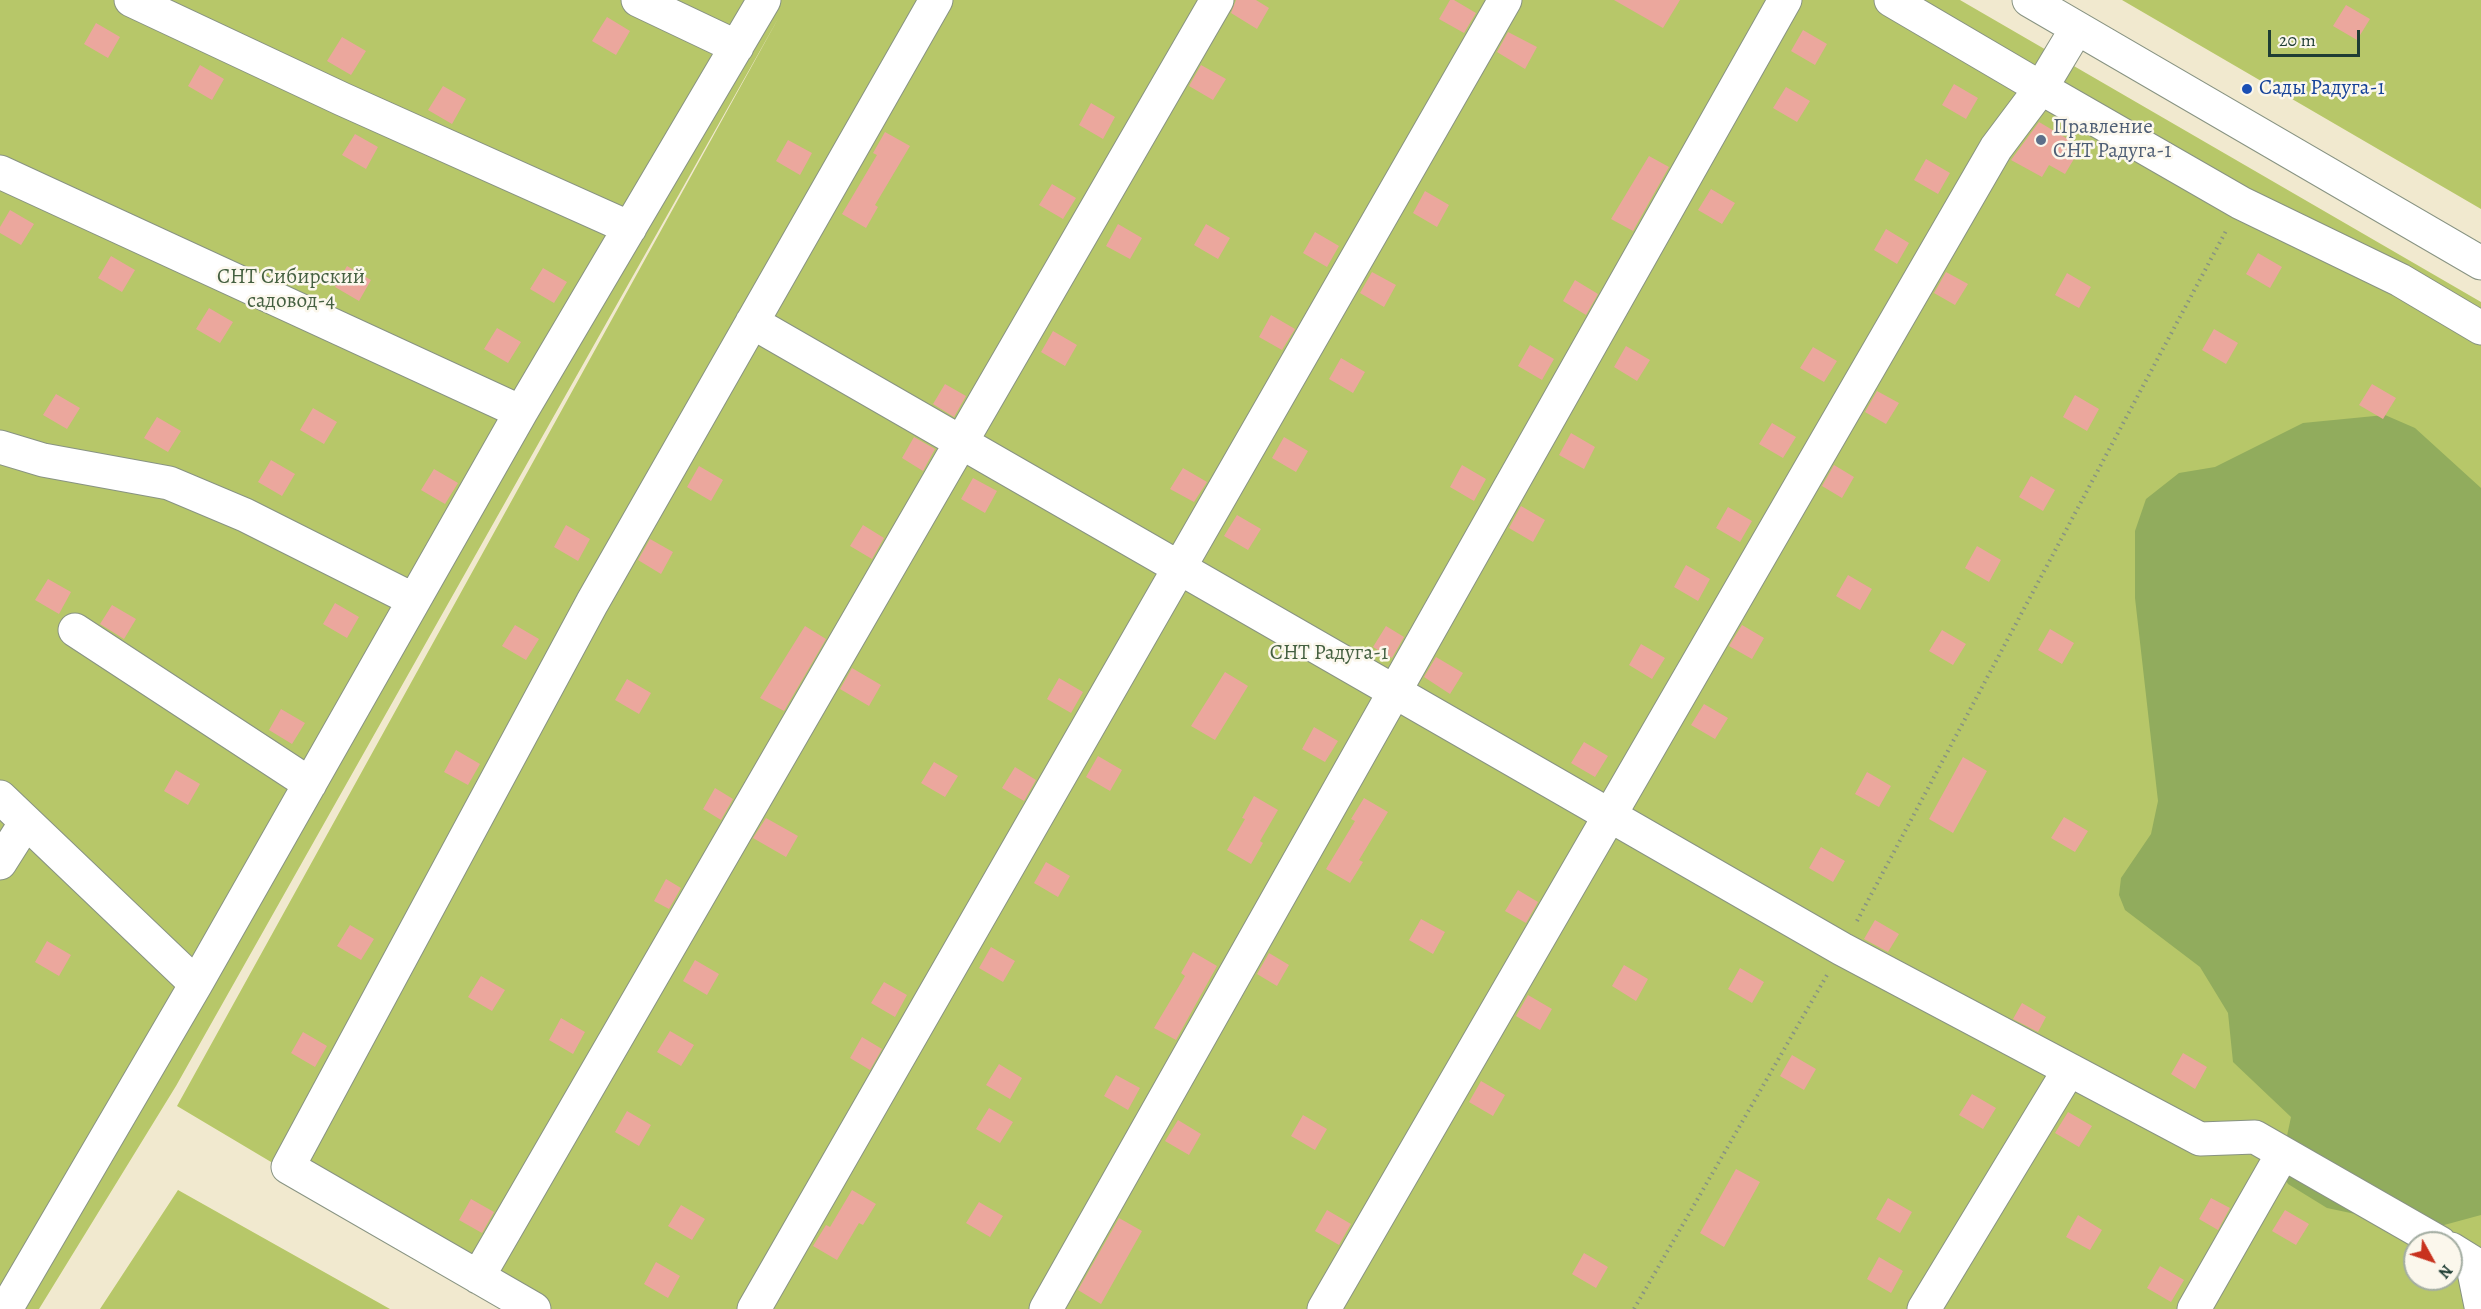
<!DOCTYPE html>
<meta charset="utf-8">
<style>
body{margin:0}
#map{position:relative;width:2481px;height:1309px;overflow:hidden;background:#f1e9cf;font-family:Alegreya,serif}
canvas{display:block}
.north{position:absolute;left:2403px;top:1231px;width:60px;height:60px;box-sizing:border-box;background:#fbf7ec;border:2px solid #a3ada2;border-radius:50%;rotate:130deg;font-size:16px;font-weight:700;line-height:24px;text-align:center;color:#1f3d34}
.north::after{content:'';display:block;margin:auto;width:21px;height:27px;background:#c8321e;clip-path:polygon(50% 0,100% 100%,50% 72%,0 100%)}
.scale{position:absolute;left:2268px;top:30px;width:92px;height:27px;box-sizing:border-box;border:3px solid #1f3d34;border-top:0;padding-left:8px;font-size:18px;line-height:21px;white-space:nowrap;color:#1f3d34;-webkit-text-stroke:4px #fbf7ec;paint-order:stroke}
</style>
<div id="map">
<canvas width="2481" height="1309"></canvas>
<div class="north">N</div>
<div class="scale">20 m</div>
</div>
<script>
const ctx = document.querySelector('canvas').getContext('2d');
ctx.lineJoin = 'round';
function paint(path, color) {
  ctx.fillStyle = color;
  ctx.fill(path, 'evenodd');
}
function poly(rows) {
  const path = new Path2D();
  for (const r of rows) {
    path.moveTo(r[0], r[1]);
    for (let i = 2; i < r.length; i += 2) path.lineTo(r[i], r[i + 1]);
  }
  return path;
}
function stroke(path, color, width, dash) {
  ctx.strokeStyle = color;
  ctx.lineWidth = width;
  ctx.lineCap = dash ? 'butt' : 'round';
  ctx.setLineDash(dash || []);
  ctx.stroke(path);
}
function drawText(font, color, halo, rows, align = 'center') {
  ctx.font = font + ' Alegreya,serif';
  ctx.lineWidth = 5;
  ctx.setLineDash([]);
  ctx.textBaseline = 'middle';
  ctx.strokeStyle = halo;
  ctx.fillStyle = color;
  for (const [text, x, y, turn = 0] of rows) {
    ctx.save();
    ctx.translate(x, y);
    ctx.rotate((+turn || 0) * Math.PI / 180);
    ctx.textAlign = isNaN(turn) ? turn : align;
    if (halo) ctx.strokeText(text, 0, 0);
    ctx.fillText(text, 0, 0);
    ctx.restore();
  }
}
paint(poly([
 [0,0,1960,0,2481,302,2481,1309,518,1309,177,1106,779,17,176,1086,39,1309,0,1309],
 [2415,1243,2451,1243,2451,1279,2415,1279],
 [2122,0,2481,0,2481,209],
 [178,1190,390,1309,100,1309]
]), '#b7c769');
paint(poly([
 [2385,415,2415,428,2481,488,2481,1215,2433,1228,2398,1223,2327,1208,2288,1184,2280,1169,2291,1117,2233,1062,2228,1013,2200,967,2125,910,2119,895,2121,878,2151,834,2158,801,2135,598,2135,531,2146,499,2179,473,2215,467,2303,423]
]), '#91ac5d');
paint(poly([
 [1236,0,1256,0,1269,8,1257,29,1231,13],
 [1450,0,1454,0,1476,13,1464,33,1439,19],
 [1614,0,1680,0,1663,28],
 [2346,5,2370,19,2357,40,2333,26],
 [607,17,630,31,616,55,592,41],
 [96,23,120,37,108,58,84,44],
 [1803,30,1827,44,1815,65,1791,51],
 [1508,32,1537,47,1525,69,1497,52],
 [342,37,366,51,351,75,327,61],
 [200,65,224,79,212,100,188,86],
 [1201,65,1226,79,1213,100,1189,86],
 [1954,84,1978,98,1966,119,1942,105],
 [443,86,466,99,452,124,428,110],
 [1786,87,1810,101,1797,122,1773,108],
 [1091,103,1115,117,1103,139,1079,125],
 [2039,122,2081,147,2065,174,2049,165,2042,177,2011,160],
 [885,132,910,146,875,205,878,207,866,228,842,214,877,155,873,153],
 [355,134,378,147,366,169,342,155],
 [788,140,812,153,800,175,776,161],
 [1649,156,1669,167,1633,231,1611,219],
 [1926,159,1950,173,1938,194,1914,180],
 [1052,184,1076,198,1063,219,1039,205],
 [1711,189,1735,203,1722,224,1698,210],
 [1425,191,1449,205,1437,227,1413,213],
 [10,210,34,224,21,245,0,233,0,227],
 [1118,224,1142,238,1130,259,1106,246],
 [1206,224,1230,238,1218,259,1194,245],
 [1886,229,1909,243,1897,264,1874,250],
 [1315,232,1339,246,1327,267,1303,253],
 [2258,253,2282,267,2270,288,2246,274],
 [111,256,135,270,122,292,98,278],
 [347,266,371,280,359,301,335,287],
 [543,268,567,282,554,303,530,289],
 [1372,272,1396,285,1384,307,1360,293],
 [1946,272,1968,284,1955,305,1934,293],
 [2067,273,2091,287,2079,308,2055,295],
 [1575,280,1598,294,1586,315,1563,301],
 [209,308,233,322,220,343,196,329],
 [1271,315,1295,329,1282,350,1259,337],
 [497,328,521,342,508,363,484,349],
 [2214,329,2238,343,2226,364,2202,350],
 [1053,331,1077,345,1065,366,1041,352],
 [1530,345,1554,359,1542,380,1518,366],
 [1626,346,1650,360,1637,381,1614,367],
 [1813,347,1837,361,1824,382,1800,368],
 [1341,358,1365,372,1353,393,1329,379],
 [945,384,966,396,954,417,933,404],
 [2372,384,2396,398,2383,419,2359,405],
 [1877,391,1899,403,1886,424,1865,412],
 [56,394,80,408,67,429,43,415],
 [2075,395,2099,409,2087,431,2063,417],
 [313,408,337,422,324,444,300,430],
 [157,417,181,431,168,452,144,438],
 [1772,423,1796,437,1783,458,1759,444],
 [1571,433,1595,447,1584,469,1559,455],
 [914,437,935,449,923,471,902,458],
 [1284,437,1308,451,1296,472,1272,458],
 [271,460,295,474,282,496,258,482],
 [1462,465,1486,479,1474,501,1450,487],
 [1834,465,1854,477,1842,498,1822,486],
 [699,466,723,480,711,501,687,487],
 [1183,468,1207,482,1194,502,1170,489],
 [434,469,458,483,445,504,421,490],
 [2031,476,2055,490,2043,511,2019,497],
 [973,478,997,491,985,513,961,499],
 [1521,506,1545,520,1533,542,1509,528],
 [1728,507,1752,521,1740,542,1716,528],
 [1237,515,1261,529,1248,550,1224,536],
 [566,525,590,539,578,561,554,547],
 [863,525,884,538,872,559,850,546],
 [650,539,673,552,661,574,638,560],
 [1977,546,2001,560,1989,582,1965,568],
 [1686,565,1710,579,1698,601,1674,587],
 [1848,575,1872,589,1860,610,1836,596],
 [48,579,71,592,59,614,35,600],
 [335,603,359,617,347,638,323,624],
 [112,605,136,619,124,639,100,624],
 [515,625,539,639,526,660,502,646],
 [1742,625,1764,638,1752,659,1729,646],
 [805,626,826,639,784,711,760,698],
 [1386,626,1404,637,1392,658,1373,647],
 [2050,629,2074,643,2062,664,2038,650],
 [1942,630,1966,644,1953,665,1929,651],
 [1641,644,1665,658,1652,679,1629,665],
 [1436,657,1463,673,1450,694,1424,677],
 [852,668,881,685,869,706,840,689],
 [1225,672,1248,686,1215,740,1191,726],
 [1059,678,1083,692,1071,713,1047,699],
 [627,679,651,693,639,714,615,700],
 [1704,704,1728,718,1715,739,1691,725],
 [281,709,305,723,292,744,269,730],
 [1314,727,1338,741,1325,762,1302,749],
 [1584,742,1608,756,1595,777,1571,763],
 [456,750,480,764,468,785,444,772],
 [1098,756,1122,770,1110,791,1086,777],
 [1963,757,1987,771,1953,833,1929,819],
 [934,762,958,776,945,797,921,783],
 [1015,767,1036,780,1024,801,1002,788],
 [176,770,200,784,188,805,164,791],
 [1867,772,1891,786,1879,807,1855,794],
 [715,788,733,799,721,820,703,809],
 [1254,796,1278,810,1260,841,1263,843,1251,864,1227,850,1245,819,1242,818],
 [1364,798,1388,812,1359,860,1363,862,1350,883,1326,869,1355,821,1351,819],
 [2064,817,2088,831,2075,852,2051,838],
 [766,818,798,836,786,857,753,838],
 [1821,847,1845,861,1833,882,1809,868],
 [1046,862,1070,876,1058,897,1034,883],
 [666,879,681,888,669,909,654,901],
 [1518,890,1538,902,1526,923,1505,911],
 [1421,919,1445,932,1433,954,1409,940],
 [1875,920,1899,934,1888,952,1864,939],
 [350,925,374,939,361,960,337,946],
 [47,941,71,955,59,976,35,962],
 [991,947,1015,961,1003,982,979,968],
 [1193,952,1217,966,1176,1040,1154,1028,1185,976,1181,973],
 [1269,953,1289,965,1277,986,1257,974],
 [695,960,719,974,707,995,683,981],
 [1624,965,1648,979,1636,1001,1612,986],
 [1740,968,1764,982,1752,1003,1728,989],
 [481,976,505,990,492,1011,468,997],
 [884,982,907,995,895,1017,871,1003],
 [1528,995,1552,1009,1540,1030,1516,1016],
 [2022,1003,2046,1017,2038,1032,2013,1019],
 [561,1018,585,1032,573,1054,549,1040],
 [670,1031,694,1045,681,1066,657,1052],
 [303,1032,327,1046,315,1067,291,1053],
 [862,1037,882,1049,870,1070,850,1058],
 [2183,1053,2207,1067,2195,1089,2171,1074],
 [1792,1055,1816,1069,1804,1090,1780,1076],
 [999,1064,1022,1078,1010,1099,986,1085],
 [1116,1075,1140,1088,1128,1110,1104,1096],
 [1481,1081,1505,1095,1493,1116,1469,1102],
 [1972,1094,1996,1108,1983,1129,1959,1115],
 [989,1108,1013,1122,1000,1143,976,1129],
 [627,1111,651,1125,639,1146,615,1132],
 [2068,1112,2092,1126,2079,1147,2055,1133],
 [1303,1115,1327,1129,1315,1150,1291,1136],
 [1178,1120,1201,1134,1189,1155,1165,1141],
 [1736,1169,1760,1182,1724,1247,1700,1233],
 [852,1190,876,1204,863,1225,859,1223,837,1260,813,1246,826,1225,830,1227],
 [1888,1198,1912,1212,1900,1233,1876,1219],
 [2211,1198,2230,1208,2218,1230,2199,1219],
 [471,1199,494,1212,482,1233,459,1220],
 [979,1202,1003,1216,990,1237,966,1223],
 [681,1205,705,1219,692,1240,668,1226],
 [1327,1210,1351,1224,1339,1245,1315,1231],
 [2285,1210,2309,1224,2296,1245,2272,1231],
 [2078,1215,2102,1230,2090,1250,2066,1237],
 [1119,1218,1142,1231,1101,1304,1078,1290],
 [1584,1253,1608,1267,1596,1288,1572,1274],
 [1879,1257,1903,1271,1891,1293,1867,1279],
 [656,1262,680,1276,668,1298,644,1284],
 [2160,1266,2184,1280,2171,1302,2147,1288]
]), '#eba79d');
const minor = poly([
 [131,0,342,99,630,228],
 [638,0,737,47],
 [2029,0,2481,263],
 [2077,28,2041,88,2241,203,2400,280,2481,328],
 [0,172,521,412],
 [752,322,1842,949,2200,1139,2255,1137,2440,1243],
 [0,447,43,460,169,483,245,515,414,600],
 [75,630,310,784],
 [0,797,196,984],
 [0,863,26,822],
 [2451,1249,2472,1262,2481,1306],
 [478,1277,1217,0],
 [6,1309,196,984,521,412,764,0],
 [534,1309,288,1167,592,603,936,0],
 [754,1309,1505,0],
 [1046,1309,1785,0],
 [1324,1309,1996,148,2041,88,1891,0],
 [1924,1309,2069,1070],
 [2194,1309,2283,1153]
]);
stroke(minor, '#889382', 35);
stroke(poly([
 [1857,921,2227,229],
 [1634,1309,1827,975]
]), '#889382', 4, [1.5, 4.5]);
stroke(minor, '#fff', 33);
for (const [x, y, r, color] of [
 [2247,89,6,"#1a4fb4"],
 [2041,140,6,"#5c6f8a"]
]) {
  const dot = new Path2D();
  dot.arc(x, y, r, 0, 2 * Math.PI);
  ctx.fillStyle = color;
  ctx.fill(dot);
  stroke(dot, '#fbf7ec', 2);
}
drawText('21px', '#164399', '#fbf7ec', [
 ["Сады Радуга-1",2259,89]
], 'left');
drawText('21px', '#4e5e75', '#fbf7ec', [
 ["Правление",2053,128],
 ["СНТ Радуга-1",2053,152]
], 'left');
drawText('21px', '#456041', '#fbf7ec', [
 ["СНТ Сибирский",291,278],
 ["садовод-4",291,302],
 ["СНТ Радуга-1",1329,654]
]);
</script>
